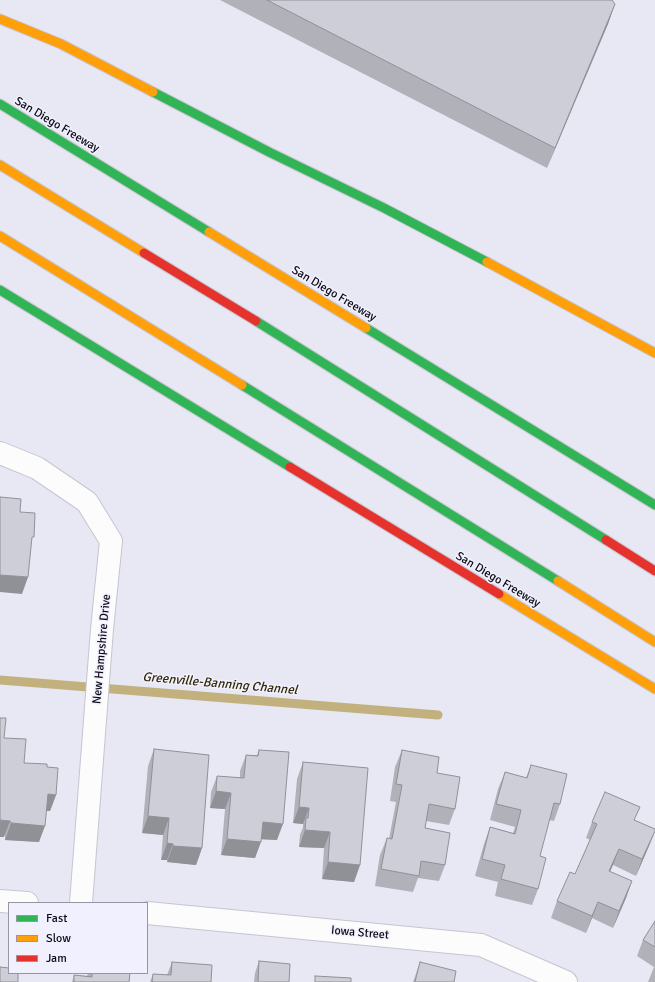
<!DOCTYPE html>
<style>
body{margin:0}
#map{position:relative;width:655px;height:982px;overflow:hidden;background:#e8e8f4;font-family:Signika,sans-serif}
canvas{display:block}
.legend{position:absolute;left:8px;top:902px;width:140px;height:72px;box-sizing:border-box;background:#f1f0ff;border:1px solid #9695a1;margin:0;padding:5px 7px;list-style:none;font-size:12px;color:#0d0c14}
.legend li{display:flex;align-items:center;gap:8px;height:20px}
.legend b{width:20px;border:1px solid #9695a1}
</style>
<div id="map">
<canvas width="655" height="982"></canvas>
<ul class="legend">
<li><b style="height:5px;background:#30b455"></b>Fast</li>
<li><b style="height:5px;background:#ff9f0a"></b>Slow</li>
<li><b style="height:5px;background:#e5322d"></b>Jam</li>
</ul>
</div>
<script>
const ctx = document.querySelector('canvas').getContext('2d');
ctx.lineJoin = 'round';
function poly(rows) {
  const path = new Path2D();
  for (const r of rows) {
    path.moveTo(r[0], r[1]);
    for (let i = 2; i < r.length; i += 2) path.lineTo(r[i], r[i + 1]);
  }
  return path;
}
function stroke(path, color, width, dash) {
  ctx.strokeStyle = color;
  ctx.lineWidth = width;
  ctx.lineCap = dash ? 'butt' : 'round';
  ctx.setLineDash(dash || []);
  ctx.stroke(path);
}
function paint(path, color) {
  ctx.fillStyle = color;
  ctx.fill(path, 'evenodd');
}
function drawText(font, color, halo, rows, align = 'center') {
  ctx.font = font + ' Signika,sans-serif';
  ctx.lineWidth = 3;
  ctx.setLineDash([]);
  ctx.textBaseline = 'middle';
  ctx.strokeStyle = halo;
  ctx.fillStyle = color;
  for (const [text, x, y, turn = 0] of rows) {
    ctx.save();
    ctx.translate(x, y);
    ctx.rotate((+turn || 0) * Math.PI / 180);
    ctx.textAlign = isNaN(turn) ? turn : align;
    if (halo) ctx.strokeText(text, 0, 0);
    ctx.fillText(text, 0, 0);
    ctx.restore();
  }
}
stroke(poly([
 [0,680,438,715]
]), '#c2b17e', 9);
const street = poly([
 [0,453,37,468,87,502,111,541,102,629,81,903],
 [0,901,27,903],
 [147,913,481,945,566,982]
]);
const fast = poly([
 [153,92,269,152,384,208,487,262],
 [0,104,209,232],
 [0,290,290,467],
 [256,321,606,540],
 [366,328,655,505],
 [242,385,558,581]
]);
const slow = poly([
 [0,19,61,44,153,92],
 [0,165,144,253],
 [209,232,366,328],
 [0,236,242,385],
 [487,262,655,353],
 [558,581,655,642],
 [499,594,655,689]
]);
const jam = poly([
 [144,253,256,321],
 [290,467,499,594],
 [606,540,655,571]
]);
stroke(street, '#c6c5d0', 24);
stroke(fast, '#c6c5d0', 11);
stroke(slow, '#c6c5d0', 11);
stroke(jam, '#c6c5d0', 11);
stroke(street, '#fcfcfd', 22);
stroke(fast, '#30b455', 9);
stroke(slow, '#ff9f0a', 9);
stroke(jam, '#e5322d', 9);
paint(poly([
 [220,0,612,0,615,4,608,24,547,168],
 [4,738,24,763,47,767,56,795,50,811,46,811,39,842,5,840],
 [154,749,202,848,196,865,167,862,167,860,161,860,163,835,142,833,148,766],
 [259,750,277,840,261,839,255,858,221,855,225,809,210,808,211,792,217,776,240,778,240,771,246,755,257,755],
 [402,750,437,773,455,809,449,825,426,821,425,828,445,865,439,881,418,878,413,892,375,886,380,855,387,838,389,839,396,802,390,801,395,767],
 [303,762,360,865,354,882,322,879,324,848,299,847,300,835,303,827,303,824,293,823,297,779],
 [531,765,560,804,554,821,549,820,540,856,538,889,532,905,495,896,498,882,475,876,484,844,490,827,513,833,515,827,490,820,498,789,505,772,526,778],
 [635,820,655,831,649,846,636,876,613,865,610,872,632,881,626,898,613,928,592,918,586,933,551,918,557,901,575,874,590,840,586,838,592,822],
 [655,921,655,982,648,982,654,967,637,956,643,940],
 [259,961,289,982,254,982,255,973],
 [172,962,211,982,150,982,153,974,167,975],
 [420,962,454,982,413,982],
 [88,973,130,973,129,982,72,982,74,975,87,976]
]), '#b1b1ba');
paint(poly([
 [615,4,608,24,547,168,555,148],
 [0,575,28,577,22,594,0,592],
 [216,791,231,793,225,809,210,808],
 [48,794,56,795,50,811,42,811],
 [299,807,309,808,303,824,293,823],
 [148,816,169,818,163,835,142,833],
 [0,820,10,821,4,837,0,837],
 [263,822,283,824,277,840,257,839],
 [11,823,45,826,39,842,5,840],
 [305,830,330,832,324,848,299,847],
 [655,831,649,846,636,876,642,859],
 [227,839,261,842,255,858,221,855],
 [167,843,173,844,167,860,161,860],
 [173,846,202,848,196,865,167,862],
 [619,849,613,865,602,888,609,871],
 [328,862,360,865,354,882,322,879],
 [632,881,626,898,613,928,619,911],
 [598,902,592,918,586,933,592,916]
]), '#909097');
const building = poly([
 [267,0,612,0,615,4,555,148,267,0],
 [0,497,21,499,20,512,35,513,34,537,32,537,28,577,0,575,0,497],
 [0,718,6,718,4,738,26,739,24,763,47,764,47,767,58,768,56,795,48,794,45,826,11,823,10,821,0,820,0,718],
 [154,749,209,755,202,848,173,846,173,844,167,843,169,818,148,816,154,749],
 [259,750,289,752,283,824,263,822,261,842,227,839,231,793,216,791,217,776,244,778,246,755,258,756,259,750],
 [402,750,439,757,437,773,460,777,455,809,429,804,425,828,450,833,445,865,421,861,419,876,381,869,387,838,392,839,402,785,396,784,402,750],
 [303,762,368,768,360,865,328,862,330,832,305,830,306,818,308,818,309,808,299,807,303,762],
 [531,765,567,774,560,804,554,803,540,856,546,858,538,889,501,879,505,865,482,859,490,827,515,834,521,810,496,804,505,772,527,778,531,765],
 [605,792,640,807,634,820,655,829,655,831,642,859,619,849,609,871,632,881,619,911,598,902,592,916,557,901,570,872,575,874,597,824,592,822,605,792],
 [655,921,655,947,643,940,655,921],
 [259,961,290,964,289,982,258,982,259,961],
 [172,962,212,965,211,982,152,982,153,974,171,975,172,962],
 [420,962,456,971,454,982,415,982,420,962],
 [0,967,9,968,9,973,18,973,18,982,0,982,0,967],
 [92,973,130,973,129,982,74,982,74,975,92,977,92,973],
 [315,976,351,978,351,982,315,982,315,976]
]);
paint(building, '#ceced8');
stroke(building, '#909097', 1);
drawText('12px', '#0d0c14', '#f1f0ff', [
 ["San Diego Freeway",57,125,31],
 ["San Diego Freeway",334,294,31],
 ["San Diego Freeway",498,580,31],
 ["New Hampshire Drive",102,649,-85],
 ["Iowa Street",360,933,5]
]);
drawText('italic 13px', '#322905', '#f1f0ff', [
 ["Greenville-Banning Channel",220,684,5]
]);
</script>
